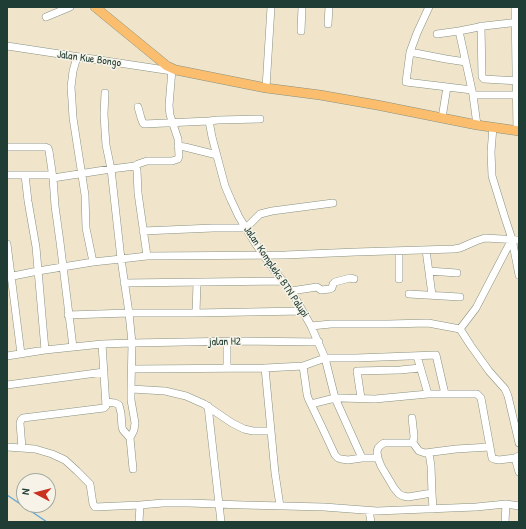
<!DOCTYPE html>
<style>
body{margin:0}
#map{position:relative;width:526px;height:529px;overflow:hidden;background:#f0e5cb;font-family:"Patrick Hand",sans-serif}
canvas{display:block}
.frame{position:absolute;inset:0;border:8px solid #1f3d34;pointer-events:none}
.north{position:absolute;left:16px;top:473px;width:40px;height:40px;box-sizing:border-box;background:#f7f3e8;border:1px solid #a1aaa0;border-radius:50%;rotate:277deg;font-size:11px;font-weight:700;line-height:16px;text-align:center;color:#1f3d34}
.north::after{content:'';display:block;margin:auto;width:14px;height:18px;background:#c8321e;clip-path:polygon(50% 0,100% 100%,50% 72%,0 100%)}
</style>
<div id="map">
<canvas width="526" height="529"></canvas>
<div class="frame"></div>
<div class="north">N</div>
</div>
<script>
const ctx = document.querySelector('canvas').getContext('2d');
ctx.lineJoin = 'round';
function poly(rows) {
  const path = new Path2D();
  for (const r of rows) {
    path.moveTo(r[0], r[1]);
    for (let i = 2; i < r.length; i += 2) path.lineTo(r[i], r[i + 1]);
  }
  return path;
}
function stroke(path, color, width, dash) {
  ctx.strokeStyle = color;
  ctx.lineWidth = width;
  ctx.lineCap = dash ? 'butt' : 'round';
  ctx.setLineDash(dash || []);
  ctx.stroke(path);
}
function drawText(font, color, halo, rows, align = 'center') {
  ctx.font = font + ' "Patrick Hand",sans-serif';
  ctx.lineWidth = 3;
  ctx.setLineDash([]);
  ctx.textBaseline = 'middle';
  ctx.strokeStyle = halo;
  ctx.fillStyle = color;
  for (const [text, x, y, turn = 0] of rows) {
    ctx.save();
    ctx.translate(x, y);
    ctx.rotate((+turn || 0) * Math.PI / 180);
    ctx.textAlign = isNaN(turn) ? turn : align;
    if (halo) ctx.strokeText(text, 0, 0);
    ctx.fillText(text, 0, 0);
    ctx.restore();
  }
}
stroke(poly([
 [7,495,47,522]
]), '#65a8d9', 1.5);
const minor = poly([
 [429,7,417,33,410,52,406,82,472,90],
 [515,7,517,131],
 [46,17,70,7],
 [328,24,329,7],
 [481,26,482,77,484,79,519,81],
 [301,31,302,7],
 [437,34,459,31],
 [7,46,172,71],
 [410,52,446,59,466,62],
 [77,57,73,71,71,87,72,101,73,118,85,195,86,228,93,262,121,259,129,313,132,343,131,389,165,391,186,396,204,404,232,423,244,429,253,431,271,431],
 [266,88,271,7],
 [105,93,104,114,105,131,106,145,111,169,121,259,147,256,285,255,356,252,454,249,460,248,476,241,485,238,519,240],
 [473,95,516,95],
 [138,107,141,118,143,123,144,124,209,121],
 [442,118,447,87],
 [260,119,218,120,209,121,212,137,225,186,231,200,239,217,255,243,274,270,293,294,311,326,325,358,335,398,362,458,378,458,381,466,394,488,399,494,403,496,408,497,432,493,433,509],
 [477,125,473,95,459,31,484,26,519,22],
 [493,127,491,152,492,176,505,218,512,239,519,275],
 [178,146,185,147,217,155],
 [7,147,45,147,48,148,49,151,53,178,55,206,60,242,73,347],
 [135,166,137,170,138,193,147,256],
 [7,175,52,175],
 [25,175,28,201,36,247,45,350],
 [53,178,111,169,135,166,138,164,147,161,172,161,178,159,179,156,178,139,170,115,169,106,172,69],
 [143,231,213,228,246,228,260,214,272,211,333,203],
 [7,244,21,354],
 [426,250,432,295],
 [399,251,399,279],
 [429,271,457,273],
 [8,277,38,271,93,262],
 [124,283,283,281],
 [291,291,317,287,321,290,330,289,332,288,333,284,335,282,350,278,354,279],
 [409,294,460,297],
 [196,313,197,283],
 [68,315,129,313,196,313,302,311],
 [311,326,331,324,388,324,428,323,460,329,471,346,489,371,505,389,508,396,519,443],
 [460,329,476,308,512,239],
 [227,342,227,368],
 [7,356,45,350,102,344,132,343,238,341,319,342],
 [417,356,428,394],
 [303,366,307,394,308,398,321,425,335,455,338,458,341,459,348,460,362,458],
 [265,368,275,473,280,506],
 [132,369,265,368,303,366,325,358,356,358,436,355,445,394],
 [7,385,104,372],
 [131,389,131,400,135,423,134,430,130,438,133,469],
 [361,398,357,371,400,370,420,368],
 [106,402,115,403,119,405,121,413,122,427,123,430,130,438],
 [311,404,335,398,341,398,375,399,428,394,477,394,481,398,492,458,494,459,499,460,515,458,519,456],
 [208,406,221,522],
 [412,418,414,436,413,443],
 [7,447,35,449,52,454,65,460,77,471,90,484,93,504,95,507,140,505,163,503,189,503,244,505,324,507,377,511,476,507,506,504,519,506],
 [22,448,20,423,21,420,23,418,104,408,106,406,102,344],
 [429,453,431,466,432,493],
 [378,458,377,452,378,448,381,445,384,443,413,443,419,451,425,453,456,449,490,447],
 [515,458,519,472],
 [369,511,371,522],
 [139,522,140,505],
 [505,522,506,504]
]);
const major = poly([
 [95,7,167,66,176,70,266,88,320,95,377,105,477,125,519,131]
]);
stroke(minor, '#889180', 8);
stroke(major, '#889180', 10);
stroke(minor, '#fff', 7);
stroke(major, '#fbbe6e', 9);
drawText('11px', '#1f3d34', '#f7f3e8', [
 ["Jalan Kue Bongo",89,59,8],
 ["Jalan Kompleks BTN Palupi",276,272,56],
 ["jalan H2",225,342,-1]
]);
</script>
